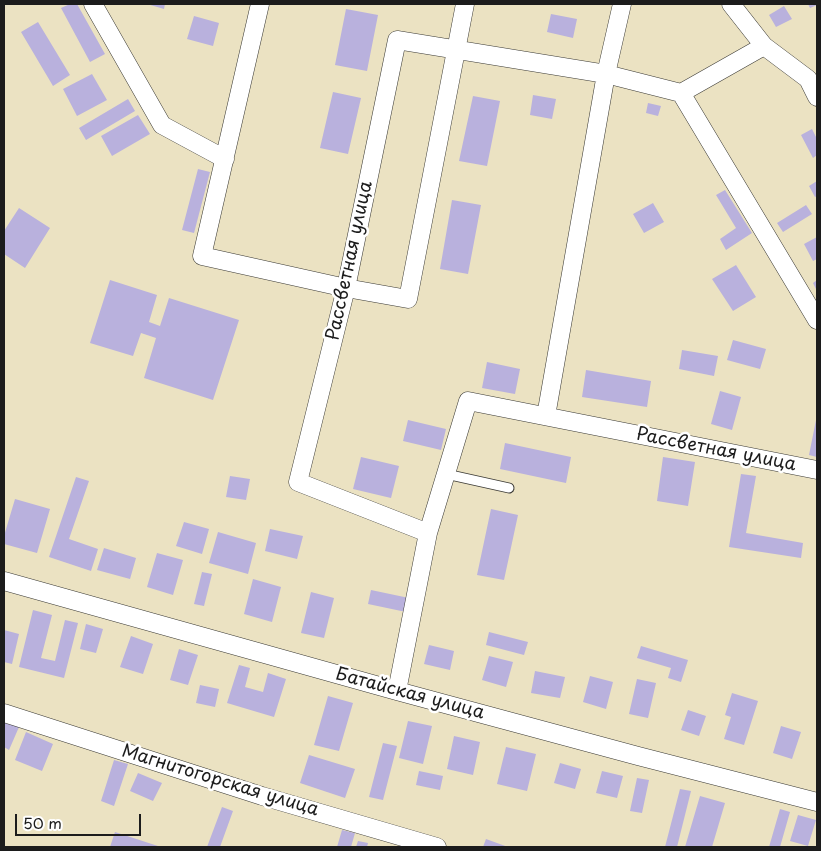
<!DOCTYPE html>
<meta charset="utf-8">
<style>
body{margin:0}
#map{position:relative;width:821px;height:851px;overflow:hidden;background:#ebe2c2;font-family:"Playpen Sans",sans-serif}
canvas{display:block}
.frame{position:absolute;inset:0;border:5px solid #1c1c1c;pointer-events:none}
.scale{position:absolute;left:15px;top:814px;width:126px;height:22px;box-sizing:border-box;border:2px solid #1c1c1c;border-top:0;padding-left:6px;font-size:15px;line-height:18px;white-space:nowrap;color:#1c1c1c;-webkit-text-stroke:4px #fff;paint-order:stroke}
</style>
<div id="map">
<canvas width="821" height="851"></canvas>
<div class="frame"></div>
<div class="scale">50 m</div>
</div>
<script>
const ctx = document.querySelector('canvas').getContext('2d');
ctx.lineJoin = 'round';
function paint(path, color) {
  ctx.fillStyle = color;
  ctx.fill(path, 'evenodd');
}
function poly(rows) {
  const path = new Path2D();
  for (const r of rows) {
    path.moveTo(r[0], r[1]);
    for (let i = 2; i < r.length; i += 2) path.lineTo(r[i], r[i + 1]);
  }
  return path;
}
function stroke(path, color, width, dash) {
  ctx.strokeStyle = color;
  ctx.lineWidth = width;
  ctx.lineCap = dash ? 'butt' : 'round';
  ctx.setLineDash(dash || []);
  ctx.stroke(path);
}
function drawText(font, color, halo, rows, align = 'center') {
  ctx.font = font + ' "Playpen Sans",sans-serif';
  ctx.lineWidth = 5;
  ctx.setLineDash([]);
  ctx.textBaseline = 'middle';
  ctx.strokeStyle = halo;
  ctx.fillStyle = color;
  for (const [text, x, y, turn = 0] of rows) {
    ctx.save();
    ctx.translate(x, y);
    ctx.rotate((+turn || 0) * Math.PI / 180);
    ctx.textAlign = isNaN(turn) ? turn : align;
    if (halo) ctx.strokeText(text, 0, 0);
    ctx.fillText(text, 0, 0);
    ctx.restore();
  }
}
paint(poly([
 [70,4,77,4,105,54,90,62,61,8],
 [147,4,165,4,164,9],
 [808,4,817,4,817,5,810,8],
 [784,6,792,19,776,27,769,15],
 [346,9,378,15,367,71,335,65],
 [551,14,577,19,573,38,547,32],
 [194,16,219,23,213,46,187,39],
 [38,22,70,75,53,86,21,32],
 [92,74,107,100,77,116,63,89],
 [333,92,361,98,348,154,320,148],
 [533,95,556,99,552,119,530,115],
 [473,96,500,101,487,166,459,161],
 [128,99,135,111,86,140,79,128],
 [648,103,661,106,658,116,646,113],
 [138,115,150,134,112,156,101,136],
 [812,129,817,139,817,155,813,158,801,135],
 [198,169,210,172,194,233,182,230],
 [817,181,817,196,815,197,809,186],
 [725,190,752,233,726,250,720,239,736,228,716,195],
 [452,200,481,205,468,274,440,269],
 [653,203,664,222,644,233,633,214],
 [806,205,812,214,783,232,777,223],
 [19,208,50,228,25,268,4,254,4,231],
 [817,237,817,259,813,261,804,244],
 [736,265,756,297,733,311,712,279],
 [110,280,157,295,149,322,160,326,169,298,239,320,213,400,144,378,156,338,141,333,133,356,90,343],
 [817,280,817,291,813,283],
 [733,340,766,349,760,369,727,360],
 [682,350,718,356,714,376,679,369],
 [487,362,520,369,515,394,482,388],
 [586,370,651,381,647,407,582,397],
 [720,391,741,397,732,430,711,424],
 [408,420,446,429,441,450,403,441],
 [816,420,817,420,817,457,809,455],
 [505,443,571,457,566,483,500,469],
 [361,457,399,466,391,498,353,489],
 [663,457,695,462,688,506,657,501],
 [741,474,756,476,746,533,803,543,801,558,729,547],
 [230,476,250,479,246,500,226,497],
 [76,477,89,481,69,539,98,549,91,571,49,557],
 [15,499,50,509,37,553,4,544,4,536],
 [491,509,518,515,504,580,477,575],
 [184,522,209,529,202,554,176,546],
 [270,529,303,536,297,559,265,551],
 [218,532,256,543,248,574,209,563],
 [104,548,136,558,130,579,97,570],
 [157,553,183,560,173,595,147,587],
 [202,572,212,574,204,606,194,604],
 [253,579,281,587,272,622,244,614],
 [371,590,409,598,406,612,368,604],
 [311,592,334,598,324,638,301,633],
 [33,610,52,615,41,658,55,661,65,620,78,623,64,678,19,667],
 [86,624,103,629,96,653,80,649],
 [4,630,19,634,12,664,4,662],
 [489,632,528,642,524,655,486,645],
 [131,636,153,644,143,674,120,667],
 [429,645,454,651,450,670,424,664],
 [641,646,688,660,681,682,668,678,671,668,637,658],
 [179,649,198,655,188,685,170,680],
 [489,656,513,662,506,687,482,680],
 [239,665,250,668,245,687,263,692,268,673,286,679,274,717,227,703],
 [535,671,565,677,560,698,531,693],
 [590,676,613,682,606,709,583,702],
 [637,679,656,683,648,718,629,714],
 [200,685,219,689,215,707,196,703],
 [732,693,758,701,744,745,724,739,731,717,725,715],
 [328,696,353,703,339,751,314,745],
 [688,710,706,716,699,736,681,730],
 [4,721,19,727,9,750,4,747],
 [408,721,432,726,423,764,399,758],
 [781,726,801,732,792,759,773,753],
 [26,732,53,744,42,771,15,760],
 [454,736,480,742,473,775,447,769],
 [383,743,397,746,383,800,369,797],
 [506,747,536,754,527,791,497,784],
 [309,755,355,769,345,798,300,783],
 [114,760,128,764,114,806,101,801],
 [560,763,581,769,575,789,554,783],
 [419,771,443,776,440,790,416,785],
 [602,771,623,776,617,798,596,793],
 [138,773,162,783,153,801,130,791],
 [637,778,649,780,642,813,630,811],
 [680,789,691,791,677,847,665,847],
 [700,796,725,803,712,847,685,847],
 [222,807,233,811,220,847,207,847],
 [780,809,790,812,780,847,769,847],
 [798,815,816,820,808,846,790,841],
 [342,830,355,833,351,847,337,847],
 [115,832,161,847,110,847],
 [486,839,508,847,483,847],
 [358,841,368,843,367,847,356,847]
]), '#b9b1dd');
const service = poly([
 [446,474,509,488]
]);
const minor = poly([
 [93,4,162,125,225,159],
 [260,4,202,256,346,288,408,299,465,4],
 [731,4,764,46,808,79,817,97],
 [681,93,817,320],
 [546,416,606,74,622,4],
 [428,533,298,482,346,288,397,40,606,74,681,93,764,46],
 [4,581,397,691,638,756,817,802],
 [397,691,428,533,468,401,817,470],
 [4,713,262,796,437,847]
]);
stroke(service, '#3b3a35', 11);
stroke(minor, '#3b3a35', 19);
stroke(service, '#fff', 9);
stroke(minor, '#fff', 18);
drawText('18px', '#1c1c1c', '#fff', [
 ["Рассветная улица",350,261,-78],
 ["Рассветная улица",716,450,11],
 ["Батайская улица",410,694,15],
 ["Магнитогорская улица",220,781,17]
]);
</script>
